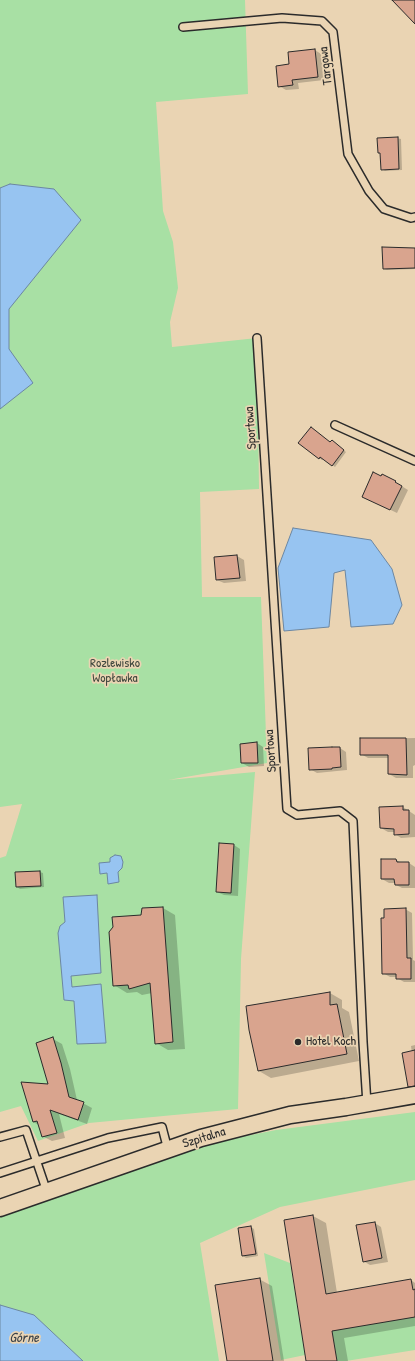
<!DOCTYPE html>
<meta charset="utf-8">
<style>
body{margin:0}
canvas{display:block;background:#ead4b3}
</style>
<canvas width="415" height="1361"></canvas>
<script>
const ctx = document.querySelector('canvas').getContext('2d');
ctx.lineJoin = 'round';
function paint(path, color) {
  ctx.fillStyle = color;
  ctx.fill(path, 'evenodd');
}
function poly(rows) {
  const path = new Path2D();
  for (const r of rows) {
    path.moveTo(r[0], r[1]);
    for (let i = 2; i < r.length; i += 2) path.lineTo(r[i], r[i + 1]);
  }
  return path;
}
function stroke(path, color, width, dash) {
  ctx.strokeStyle = color;
  ctx.lineWidth = width;
  ctx.lineCap = dash ? 'butt' : 'round';
  ctx.setLineDash(dash || []);
  ctx.stroke(path);
}
function drawText(font, color, halo, rows, align = 'center') {
  ctx.font = font + ' "Patrick Hand",sans-serif';
  ctx.lineWidth = 3.5;
  ctx.setLineDash([]);
  ctx.textBaseline = 'middle';
  ctx.strokeStyle = halo;
  ctx.fillStyle = color;
  for (const [text, x, y, turn = 0] of rows) {
    ctx.save();
    ctx.translate(x, y);
    ctx.rotate((+turn || 0) * Math.PI / 180);
    ctx.textAlign = isNaN(turn) ? turn : align;
    if (halo) ctx.strokeText(text, 0, 0);
    ctx.fillText(text, 0, 0);
    ctx.restore();
  }
}
paint(poly([
 [0,0,245,0,248,94,156,102,163,211,173,242,178,288,170,322,172,347,257,338,259,489,200,492,202,597,261,597,267,763,168,780,255,772,241,959,238,1109,89,1123,38,1141,21,1106,0,1112,0,858,6,856,22,804,0,807],
 [415,1112,415,1180,280,1207,200,1243,219,1361,0,1361,0,1214,160,1153,276,1130],
 [264,1253,290,1263,305,1355,281,1360],
 [415,1317,415,1350,346,1361,337,1361,331,1327]
]), '#a8e0a4');
const water = poly([
 [10,184,54,189,81,220,9,309,9,349,33,383,0,409,0,188,10,184],
 [293,528,371,540,392,569,402,605,393,624,351,627,345,570,334,573,329,627,284,631,278,568,293,528],
 [115,855,121,856,123,862,122,868,118,872,119,882,108,884,107,873,100,874,99,863,110,862,110,858,115,855],
 [97,895,101,973,71,976,72,987,101,984,106,1043,77,1044,74,1001,64,1000,58,933,60,926,65,922,63,897,97,895],
 [0,1305,34,1315,83,1361,0,1361,0,1305]
]);
paint(water, '#97c4f1');
stroke(water, '#6c87a2', 1);
paint(poly([
 [315,50,321,54,324,80,298,83,299,89,286,90,279,86,290,65],
 [397,138,401,139,402,170,385,171,382,169,381,153],
 [415,249,415,269,387,270,384,269],
 [300,443,335,443,346,452,335,467,324,459,322,460,319,458],
 [395,482,408,490,397,513,370,500],
 [237,556,244,560,246,581,224,583,217,580,215,558],
 [415,738,415,765,413,766,413,778,396,778,389,774,389,758,368,758,361,754,361,739],
 [257,743,263,747,264,766,249,767,242,763],
 [340,748,346,752,347,770,317,773,310,769],
 [403,807,415,815,415,837,401,838,395,834,395,832,388,832,381,828],
 [234,845,240,849,238,896,224,895,217,892],
 [396,860,402,863,409,863,415,867,415,888,402,888,396,885,395,883,389,883,382,879],
 [40,872,43,873,44,887,20,889,17,887],
 [163,908,175,915,185,1049,168,1050,156,1043,152,993,142,995,137,992,127,993,114,985,142,916],
 [405,909,412,913,413,960,415,961,415,982,404,982,397,978,397,977,390,977,383,973],
 [330,993,342,1000,342,1008,349,1012,359,1061,271,1078,259,1071],
 [53,1039,62,1044,70,1069,77,1100,92,1108,87,1124,59,1114,65,1138,52,1141,42,1136,39,1125,33,1122,49,1085],
 [415,1045,415,1078,411,1046],
 [313,1216,326,1223,337,1293,411,1280,415,1283,415,1326,344,1338,348,1361,307,1361,285,1221],
 [375,1223,381,1227,388,1262,370,1265,363,1261],
 [251,1227,254,1229,258,1256,246,1258,243,1256],
 [259,1279,272,1286,284,1361,228,1361]
]), '#0003');
const building = poly([
 [392,0,415,0,415,24,392,0],
 [315,49,318,77,292,80,293,85,278,87,276,66,289,64,288,52,315,49],
 [398,137,399,169,381,170,380,153,378,153,377,138,398,137],
 [382,247,415,248,415,268,383,269,382,247],
 [311,427,330,442,332,440,344,450,332,466,320,457,319,459,298,443,311,427],
 [373,472,381,476,382,474,396,481,395,482,402,486,390,510,362,497,373,472],
 [237,555,240,578,216,580,214,557,237,555],
 [360,738,406,738,407,775,388,774,388,755,360,755,360,738],
 [257,742,258,763,241,763,240,744,257,742],
 [332,747,340,747,341,767,332,768,332,769,309,770,308,748,332,747],
 [403,806,403,810,409,810,409,834,394,835,394,829,380,828,379,807,403,806],
 [219,843,234,844,231,893,216,892,219,843],
 [381,859,396,859,397,862,409,862,409,885,395,885,394,879,381,879,381,859],
 [40,871,41,886,16,887,15,872,40,871],
 [163,907,173,1042,155,1044,150,983,129,989,128,985,113,986,109,932,113,927,112,917,141,915,142,908,163,907],
 [406,908,407,958,411,958,411,979,396,979,396,974,382,974,381,918,384,918,384,909,406,908],
 [330,992,330,1005,337,1004,347,1054,258,1071,249,1030,246,1006,330,992],
 [53,1037,61,1063,69,1097,84,1102,78,1120,50,1110,57,1133,42,1137,37,1121,33,1122,21,1082,48,1084,36,1043,53,1037],
 [415,1050,415,1086,408,1087,402,1053,415,1050],
 [313,1215,326,1294,411,1279,413,1290,415,1289,415,1317,332,1331,337,1361,306,1361,284,1220,313,1215],
 [375,1222,382,1258,363,1262,356,1225,375,1222],
 [251,1226,256,1254,242,1256,238,1228,251,1226],
 [260,1278,273,1361,227,1361,215,1285,260,1278]
]);
paint(building, '#d9a48e');
stroke(building, '#2b2b2b', 1);
const service = poly([
 [183,27,282,18,322,21,333,32,348,154,369,191,384,209,411,218,415,217],
 [257,338,287,809,297,815,340,811,353,821,363,1042,367,1104],
 [335,425,415,461],
 [0,1137,26,1130,47,1192],
 [0,1173,108,1138,162,1127,168,1150]
]);
const tertiary = poly([
 [0,1208,201,1138,290,1115,346,1107,415,1095]
]);
stroke(service, '#2b2b2b', 10);
stroke(tertiary, '#2b2b2b', 19);
stroke(service, '#ead4b3', 7);
stroke(tertiary, '#ead4b3', 16);
for (const [x, y, r, color] of [
 [298,1042,4,"#2b2b2b"]
]) {
  const dot = new Path2D();
  dot.arc(x, y, r, 0, 2 * Math.PI);
  ctx.fillStyle = color;
  ctx.fill(dot);
  stroke(dot, '#ead4b3', 1.5);
}
drawText('13px', '#2b2b2b', '#ead4b3', [
 ["Targowa",326,66,-97],
 ["Sportowa",251,428,-94],
 ["Sportowa",271,751,-94],
 ["Szpitalna",204,1138,-17]
]);
drawText('13px', '#3e463d', '#ead4b3', [
 ["Rozlewisko",115,664],
 ["Wopławka",115,679]
]);
drawText('13px', '#2b2b2b', '#ead4b3', [
 ["Hotel Koch",306,1042]
], 'left');
drawText('italic 14px', '#3b4249', '#ead4b3', [
 ["Górne",24,1338]
]);
</script>
